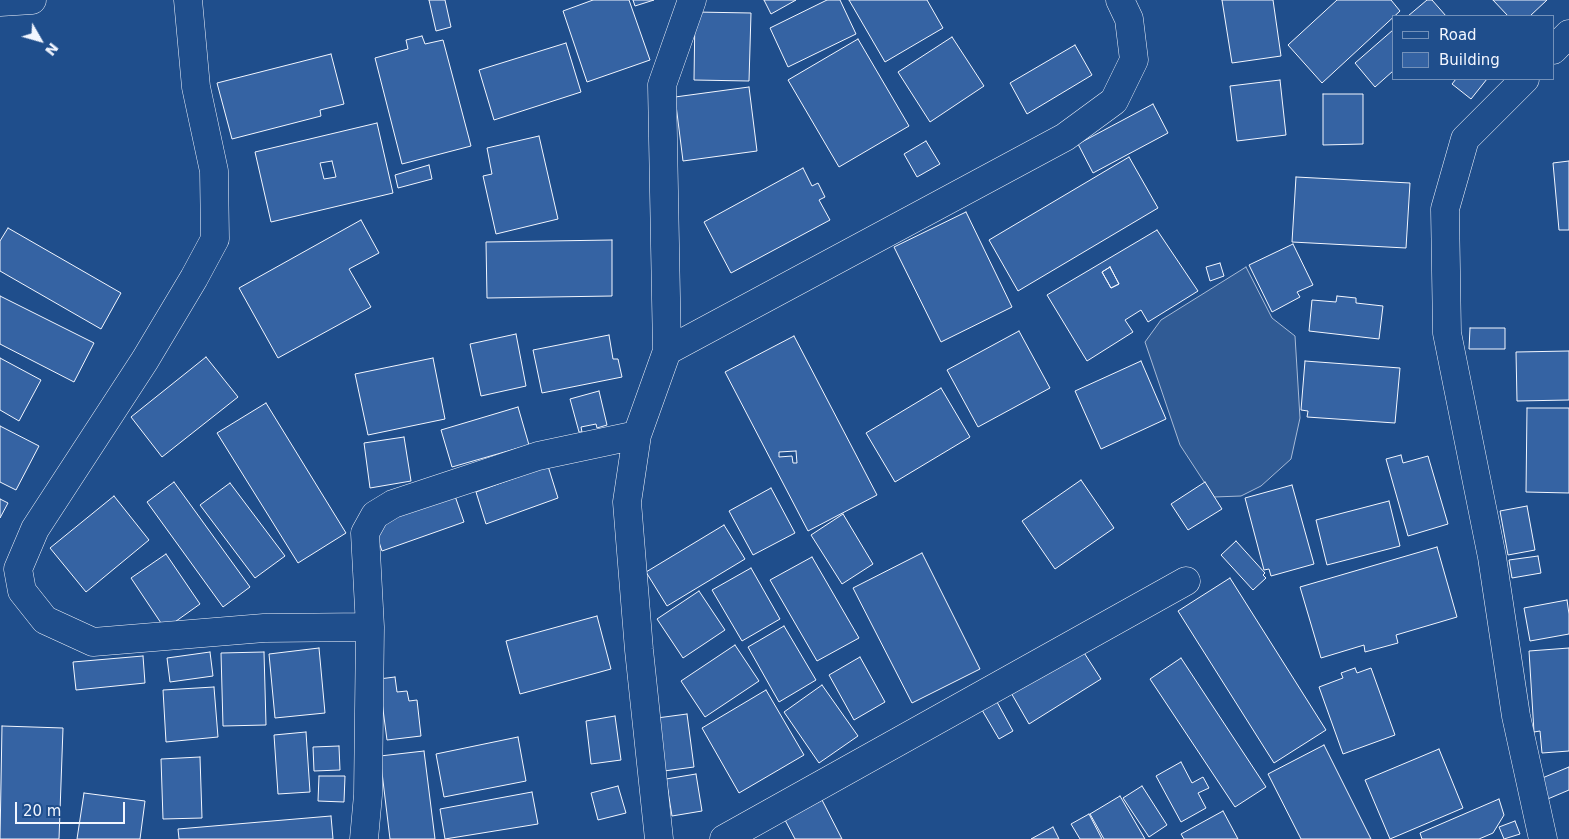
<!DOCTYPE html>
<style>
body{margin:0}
#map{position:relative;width:1569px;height:839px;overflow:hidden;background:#1f4e8c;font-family:"DejaVu Sans",sans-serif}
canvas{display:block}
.legend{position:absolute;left:1392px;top:15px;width:162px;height:65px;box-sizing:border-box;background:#1f4e8c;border:1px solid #7391ba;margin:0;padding:6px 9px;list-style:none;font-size:15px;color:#f2f6ff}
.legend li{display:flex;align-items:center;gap:10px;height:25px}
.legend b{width:25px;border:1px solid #7391ba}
.north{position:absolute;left:15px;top:15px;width:50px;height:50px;-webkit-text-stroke:4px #1f4e8c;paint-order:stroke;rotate:128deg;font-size:14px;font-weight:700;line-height:20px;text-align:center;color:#f2f6ff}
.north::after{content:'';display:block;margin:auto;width:18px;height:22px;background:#f2f6ff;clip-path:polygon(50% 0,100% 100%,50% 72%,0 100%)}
.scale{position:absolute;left:15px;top:802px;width:110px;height:22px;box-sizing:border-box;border:2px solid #f2f6ff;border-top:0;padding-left:6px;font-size:15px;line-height:18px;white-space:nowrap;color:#f2f6ff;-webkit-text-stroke:4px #1f4e8c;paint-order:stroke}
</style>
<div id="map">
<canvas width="1569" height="839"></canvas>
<ul class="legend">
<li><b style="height:6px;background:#1f4e8c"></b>Road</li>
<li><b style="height:14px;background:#3563a3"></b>Building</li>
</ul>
<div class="north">N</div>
<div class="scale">20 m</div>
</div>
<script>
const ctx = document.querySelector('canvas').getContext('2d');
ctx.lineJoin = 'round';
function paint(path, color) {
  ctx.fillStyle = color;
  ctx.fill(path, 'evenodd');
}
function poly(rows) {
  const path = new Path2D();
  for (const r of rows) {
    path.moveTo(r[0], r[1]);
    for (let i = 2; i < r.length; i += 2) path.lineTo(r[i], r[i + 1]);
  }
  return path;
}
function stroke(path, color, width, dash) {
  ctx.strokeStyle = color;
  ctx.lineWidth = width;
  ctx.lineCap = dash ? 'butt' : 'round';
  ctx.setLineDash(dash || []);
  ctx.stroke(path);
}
const built = poly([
 [1246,267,1272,318,1295,336,1300,418,1291,459,1261,486,1241,496,1214,497,1180,445,1145,342,1161,320,1246,267]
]);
paint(built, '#305b95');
stroke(built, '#a8bbd7', 1);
const building = poly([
 [429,0,445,0,451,27,436,31,429,0],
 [593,0,629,0,650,60,587,82,563,11,593,0],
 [633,0,654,0,635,6,633,0],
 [764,0,796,0,771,14,764,0],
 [827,0,840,0,856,34,788,67,770,28,827,0],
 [849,0,927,0,943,28,885,62,849,0],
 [1222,0,1273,0,1281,56,1232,63,1222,0],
 [1337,0,1391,0,1400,11,1322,83,1288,45,1337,0],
 [1427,0,1432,0,1446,16,1408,16,1427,0],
 [1493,0,1547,0,1530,16,1508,16,1493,0],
 [695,12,751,13,749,81,694,80,695,12],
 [1393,30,1393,71,1375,87,1355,63,1393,30],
 [422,36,425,44,443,40,471,146,402,164,375,58,408,49,406,40,422,36],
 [952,37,984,86,930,122,898,72,952,37],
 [858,39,909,126,839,167,788,80,858,39],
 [566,43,581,92,494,120,479,70,566,43],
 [1075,45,1092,75,1027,114,1010,83,1075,45],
 [331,54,344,104,320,110,321,116,232,139,217,83,331,54],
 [1456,79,1487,79,1471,99,1452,84,1456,79],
 [1280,80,1286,135,1237,141,1230,86,1280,80],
 [749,87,757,151,683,161,675,97,749,87],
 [1323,94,1363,94,1363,144,1323,145,1323,94],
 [1153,104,1168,133,1093,173,1078,144,1153,104],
 [377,123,393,193,271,222,255,152,377,123],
 [332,161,336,177,324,179,320,163,332,161],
 [539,136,558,219,496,234,483,176,492,174,487,148,539,136],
 [926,141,940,164,917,177,904,154,926,141],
 [1129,157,1158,208,1018,291,989,240,1129,157],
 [1569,161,1569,230,1559,230,1553,163,1569,161],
 [429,165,432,179,398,188,395,175,429,165],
 [803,168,812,186,818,183,825,197,819,200,830,220,731,273,704,222,803,168],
 [1296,177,1410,183,1406,248,1292,242,1296,177],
 [966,212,1012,307,941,342,894,247,966,212],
 [361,220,379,253,349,269,371,307,278,358,239,288,361,220],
 [8,228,121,293,101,329,0,271,0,241,8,228],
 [1157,230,1198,291,1148,322,1141,310,1125,320,1133,332,1087,361,1047,295,1157,230],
 [1110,267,1119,284,1111,288,1102,272,1110,267],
 [612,240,612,296,487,298,486,242,612,240],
 [1293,244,1313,285,1297,292,1300,297,1272,312,1249,265,1293,244],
 [1220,263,1224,276,1210,281,1206,267,1220,263],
 [1110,267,1119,284,1111,288,1102,272,1110,267],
 [0,296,94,343,74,382,0,344,0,296],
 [1337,296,1356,298,1356,303,1383,306,1379,339,1309,331,1312,300,1336,302,1337,296],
 [1470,328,1505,328,1505,349,1469,349,1470,328],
 [1019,331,1050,388,978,427,947,370,1019,331],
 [516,334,526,386,481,396,470,344,516,334],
 [609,335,613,359,618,359,622,377,542,393,533,350,609,335],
 [794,336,877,495,808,531,725,372,794,336],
 [796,451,797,463,793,463,792,456,779,457,779,452,796,451],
 [1569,351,1569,400,1517,401,1516,352,1569,351],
 [206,357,238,397,162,457,131,417,206,357],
 [0,358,41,380,19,421,0,410,0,358],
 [433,358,445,419,368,435,355,374,433,358],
 [1141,361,1166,419,1101,449,1075,391,1141,361],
 [1305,361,1400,368,1395,423,1307,417,1308,411,1301,410,1305,361],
 [941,388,970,437,895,482,866,433,941,388],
 [599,391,607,425,597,428,596,424,581,427,582,432,579,432,570,399,599,391],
 [266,403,346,533,298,563,217,433,266,403],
 [518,407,529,445,452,467,441,430,518,407],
 [1527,408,1569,408,1569,493,1526,492,1527,408],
 [0,426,39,446,16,490,0,482,0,426],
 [404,437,411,481,370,488,364,443,404,437],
 [1401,455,1403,463,1428,456,1448,524,1408,536,1386,459,1401,455],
 [548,466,558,498,486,524,476,492,548,466],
 [1081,480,1114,528,1055,569,1022,521,1081,480],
 [174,482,250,587,223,607,147,502,174,482],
 [1205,482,1222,509,1188,530,1171,504,1205,482],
 [230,483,285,556,255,578,200,505,230,483],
 [1292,485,1314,564,1271,576,1269,569,1264,570,1245,498,1292,485],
 [771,488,795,533,753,555,729,511,771,488],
 [454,493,464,522,382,551,372,522,454,493],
 [114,496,149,540,86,592,50,548,114,496],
 [0,499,8,503,0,518,0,499],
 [1389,501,1400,546,1327,565,1316,520,1389,501],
 [1527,506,1535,550,1508,555,1500,511,1527,506],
 [843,514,873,564,842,584,811,535,843,514],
 [724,525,745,559,667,606,646,572,724,525],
 [1236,541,1265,573,1263,575,1266,578,1253,590,1221,555,1236,541],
 [1437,547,1457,617,1396,635,1398,643,1365,652,1364,645,1321,658,1300,587,1437,547],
 [922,553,980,669,912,703,853,588,922,553],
 [166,554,200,604,165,629,131,578,166,554],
 [1538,556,1541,573,1512,578,1509,560,1538,556],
 [812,557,859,638,817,661,770,580,812,557],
 [751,568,780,619,742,641,712,590,751,568],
 [1230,578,1326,730,1274,763,1178,611,1230,578],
 [699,591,725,630,683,658,657,619,699,591],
 [1567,600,1569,614,1569,634,1530,641,1524,608,1567,600],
 [597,616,611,669,520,694,506,641,597,616],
 [784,626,816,680,779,702,748,647,784,626],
 [735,645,759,681,705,717,681,681,735,645],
 [319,648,325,713,275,718,269,654,319,648],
 [1081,648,1101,679,1029,724,1010,691,1081,648],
 [1569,648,1569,751,1542,753,1540,731,1534,732,1529,651,1569,648],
 [210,652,213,676,170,682,167,658,210,652],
 [264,652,266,725,223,726,221,653,264,652],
 [143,656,145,683,76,690,73,662,143,656],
 [860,657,885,702,854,720,829,675,860,657],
 [1181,658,1266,787,1235,807,1150,679,1181,658],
 [1355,668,1357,673,1371,668,1395,735,1343,754,1319,687,1343,678,1341,673,1355,668],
 [395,677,397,692,407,691,409,701,417,700,421,736,387,740,379,679,395,677],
 [822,685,858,736,819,763,784,712,822,685],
 [214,687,218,737,166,742,163,690,214,687],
 [766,690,804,755,739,793,702,728,766,690],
 [997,702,1013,731,999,739,982,710,997,702],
 [687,714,694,767,664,771,657,718,687,714],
 [615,716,621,760,591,764,586,721,615,716],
 [2,726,63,728,59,839,0,839,2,726],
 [306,732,310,792,278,794,274,735,306,732],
 [518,737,526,781,444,797,436,754,518,737],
 [1324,745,1371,839,1301,839,1268,774,1324,745],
 [339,746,340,770,314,771,313,747,339,746],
 [1439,749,1463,808,1390,839,1365,780,1439,749],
 [424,751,435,839,390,839,380,756,424,751],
 [200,757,202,818,163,819,161,759,200,757],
 [1181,762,1192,783,1203,777,1209,788,1198,793,1206,808,1181,822,1156,776,1181,762],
 [1569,767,1569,790,1543,801,1535,781,1569,767],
 [696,774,702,811,672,816,666,779,696,774],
 [319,776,345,776,344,802,318,801,319,776],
 [618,786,626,813,598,820,591,793,618,786],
 [1142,786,1167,825,1149,837,1123,798,1142,786],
 [532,792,538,824,445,839,440,809,532,792],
 [84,793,145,801,140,839,77,839,84,793],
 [1120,796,1145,839,1104,839,1090,814,1120,796],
 [1499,799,1504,815,1493,833,1479,839,1422,839,1420,833,1499,799],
 [822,800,842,839,795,839,785,820,822,800],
 [1223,811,1238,839,1184,839,1181,834,1223,811],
 [1089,814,1102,839,1080,839,1071,824,1089,814],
 [331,816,333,839,179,839,178,829,331,816],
 [1515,821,1520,834,1504,839,1499,827,1515,821],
 [1053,827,1059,839,1031,839,1053,827]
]);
paint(building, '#3563a3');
stroke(building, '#f2f6ff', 1);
const minor = poly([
 [188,0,196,87,214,171,215,239,194,278,145,360,35,529,18,569,22,591,45,620,93,642,264,628,370,627],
 [0,2,32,0],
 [1553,50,1569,34],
 [1525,79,1465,139,1445,209,1447,333,1492,557,1516,716,1543,839],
 [667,351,1065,137,1114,101,1134,60,1129,19,1120,0],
 [364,839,368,795,370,627,365,533,375,515,393,504,538,456,637,435],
 [659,839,639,650,627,502,637,435,667,351,662,85,692,0],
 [724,839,1186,581]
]);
stroke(minor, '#f2f6ff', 29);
stroke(minor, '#1f4e8c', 28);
</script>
